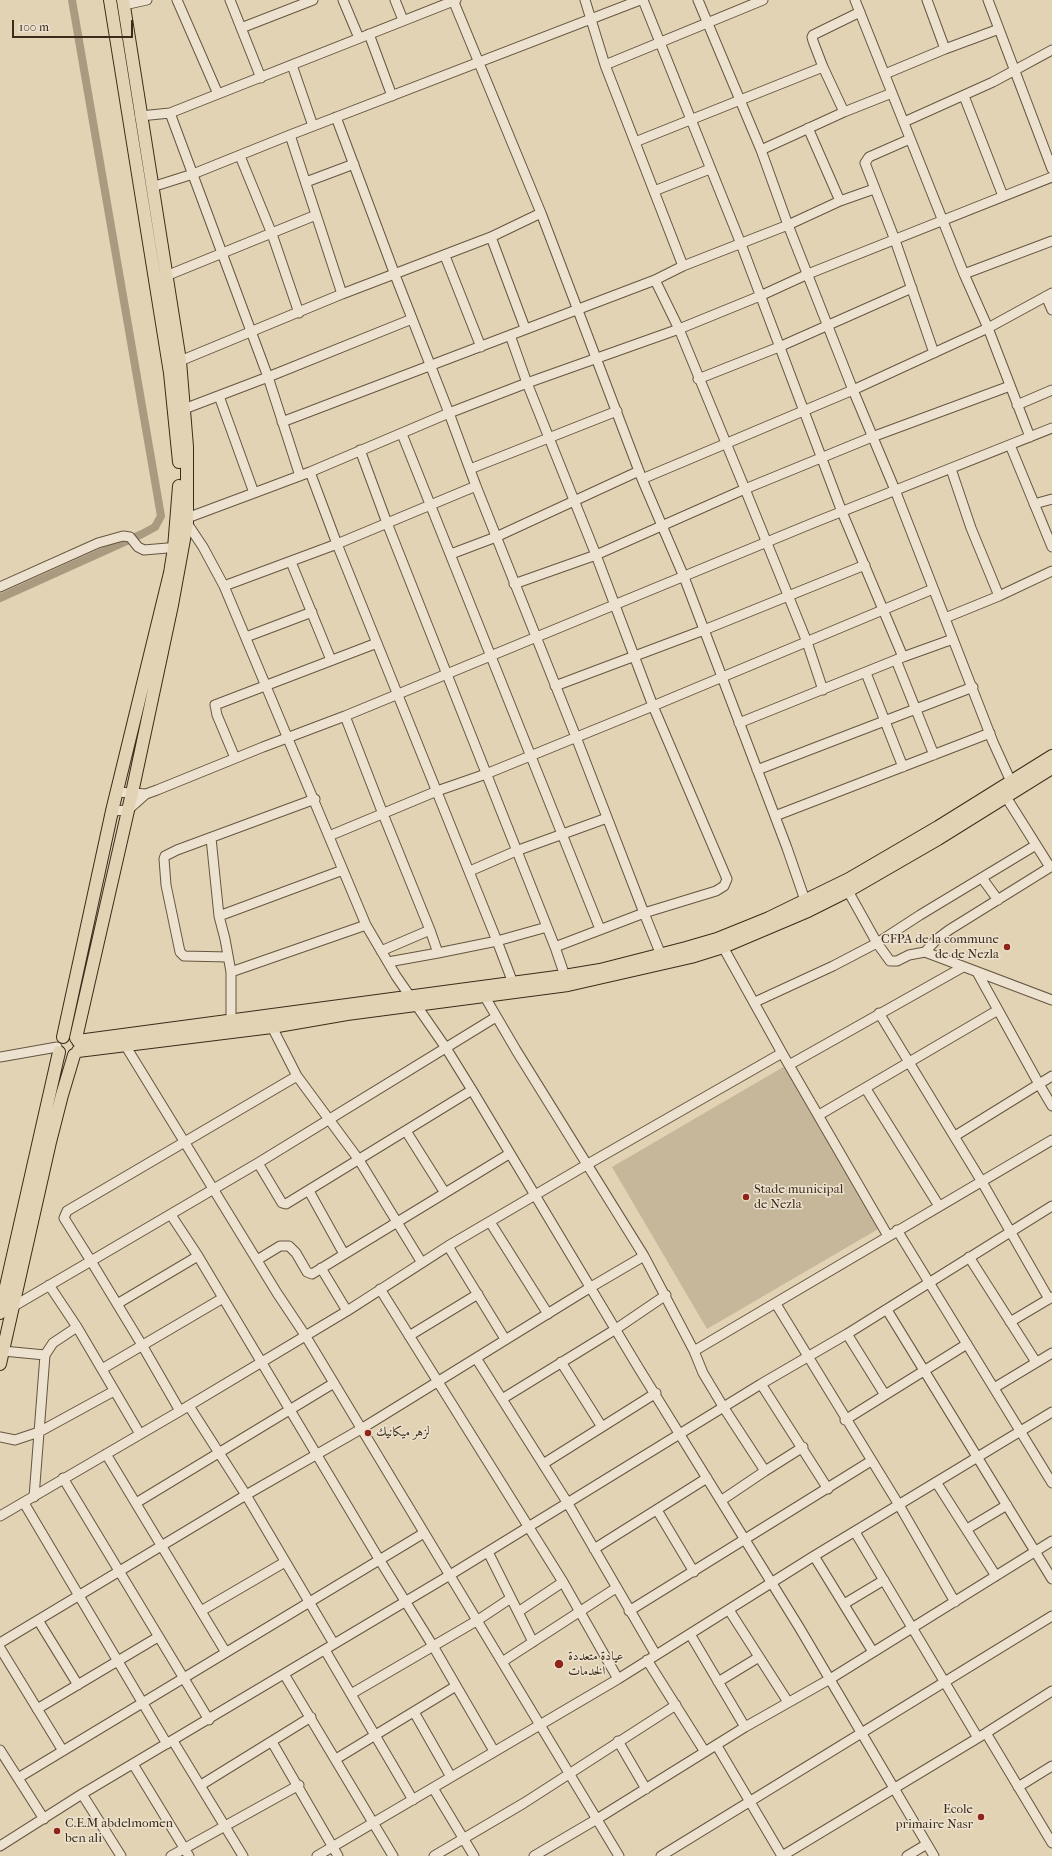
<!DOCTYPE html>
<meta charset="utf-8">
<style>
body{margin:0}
#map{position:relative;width:1052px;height:1856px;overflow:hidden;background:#e3d3b5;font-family:"IM FELL French Canon",serif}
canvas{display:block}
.scale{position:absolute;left:12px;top:20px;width:121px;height:18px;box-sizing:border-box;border:2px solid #3a2c19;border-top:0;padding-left:5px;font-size:12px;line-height:14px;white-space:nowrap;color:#3a2c19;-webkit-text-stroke:3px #ede2cf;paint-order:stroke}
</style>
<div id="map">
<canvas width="1052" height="1856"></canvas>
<div class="scale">100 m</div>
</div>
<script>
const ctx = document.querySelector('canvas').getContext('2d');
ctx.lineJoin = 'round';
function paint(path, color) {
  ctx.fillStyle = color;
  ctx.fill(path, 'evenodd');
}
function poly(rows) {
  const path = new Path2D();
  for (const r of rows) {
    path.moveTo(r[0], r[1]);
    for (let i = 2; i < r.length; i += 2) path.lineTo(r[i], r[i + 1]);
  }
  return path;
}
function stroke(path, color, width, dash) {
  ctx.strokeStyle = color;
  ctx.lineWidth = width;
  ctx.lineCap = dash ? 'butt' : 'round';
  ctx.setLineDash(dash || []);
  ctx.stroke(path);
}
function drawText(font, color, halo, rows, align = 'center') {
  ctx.font = font + ' "IM FELL French Canon",Amiri,serif';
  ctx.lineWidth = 3;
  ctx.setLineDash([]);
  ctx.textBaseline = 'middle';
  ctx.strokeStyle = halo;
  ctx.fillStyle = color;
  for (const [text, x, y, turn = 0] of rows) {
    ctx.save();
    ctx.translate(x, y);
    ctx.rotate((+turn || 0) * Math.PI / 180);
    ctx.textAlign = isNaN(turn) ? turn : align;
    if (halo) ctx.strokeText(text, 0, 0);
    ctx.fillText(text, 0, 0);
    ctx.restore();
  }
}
paint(poly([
 [785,1066,880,1228,707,1329,612,1167]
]), '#c6b79a');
stroke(poly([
 [0,598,142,534,155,527,161,516,72,0]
]), '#aa9a80', 8);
const minor = poly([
 [177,0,218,94],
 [230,0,261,78],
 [343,0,359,38],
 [395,0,403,20],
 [453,0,541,213,642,479,684,577,787,848,807,906],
 [585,0,605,65,683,266],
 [643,0,741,244,842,512,903,657],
 [698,0,761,150,788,225,853,390,895,490,993,742,1013,786],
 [855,0,964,274,988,328,1030,437],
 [927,0,945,49],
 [988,0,1052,169],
 [124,5,147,0],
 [241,28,313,0],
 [369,34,392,96],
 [292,65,313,126],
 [605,65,763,0],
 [823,67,813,41,812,37,813,35,860,12],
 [885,74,945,49,999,29],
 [964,96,1003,196],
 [170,113,268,377,300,476],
 [140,116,170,113,456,0],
 [336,117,395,275,449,413,476,486,576,737,644,913,555,947,387,523,360,450],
 [904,122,993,82,1052,50],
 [808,128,840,201],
 [290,135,342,294],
 [910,139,869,157,865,163,895,240,934,353],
 [635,142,823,67,844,112],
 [761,150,844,112,892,93],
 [240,156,272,234,299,313],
 [306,182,354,164],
 [152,187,193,174,290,135,640,0],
 [654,191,710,169],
 [491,237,525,328],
 [445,256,481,347],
 [964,274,1052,241],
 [166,276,316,215],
 [655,280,679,329,745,489,807,642,823,690],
 [1046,296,1052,310],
 [510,335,527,383,596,555,653,706,727,879,724,886,716,891,644,913,661,955],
 [180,361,342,294,491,237,541,213],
 [698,379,779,347,912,288],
 [219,396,254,493,310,472,449,413,527,383,679,329,760,296,808,274,1052,177],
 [1017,405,1052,390],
 [184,409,268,377,412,319],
 [282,422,655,280,683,266,788,225,840,201,874,189],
 [402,434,600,929],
 [1010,445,1052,547],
 [470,469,617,411],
 [310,472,337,544,224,586,366,925,396,976,446,1048,472,1090,638,1367,799,1627,934,1856],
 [642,479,853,390,988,328,1052,293],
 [1034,504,1052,499],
 [187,518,254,493],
 [187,523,203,547,224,586],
 [451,554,496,537,639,471],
 [291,562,331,660],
 [514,584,596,555,745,489,872,437,1010,386],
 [0,587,98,543,123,536,130,537,138,547,144,550,179,547],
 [999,596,1052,571],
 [945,618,999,596,971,528,951,469],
 [246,637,312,612],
 [896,660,934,755],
 [866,673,903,767],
 [555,686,704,630,865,565],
 [345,716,383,814,430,930],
 [739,723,903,657,953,639],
 [235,758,217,715,215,705,377,643],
 [757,770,973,687],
 [117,792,146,794,157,790,263,747,345,716,813,523,1052,428],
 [1006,797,1050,867],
 [112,811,128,810,146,794],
 [775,816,990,733],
 [329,836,437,791,486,774,653,706,933,589],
 [211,838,219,916,225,939,231,972,366,925],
 [470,871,516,851,607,818],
 [982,878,998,900],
 [848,891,877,943,890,961,897,961,909,955,925,952,1052,1000],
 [219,916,343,870],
 [555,947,567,982],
 [723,947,782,1053],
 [381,951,430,930,438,953,497,941,337,544,476,486],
 [925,952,937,939,949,930,1052,866],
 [228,957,184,956,180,952,166,885,164,859,165,856,177,850,315,799],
 [388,962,438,953],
 [231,972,231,1019],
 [977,972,1039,1084,1052,1076],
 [513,983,497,941,547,927],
 [485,997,516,1050,644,1256,694,1351,1052,1140],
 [755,1002,833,966,877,943,920,915,1036,845],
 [879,1013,982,1182,1049,1299],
 [272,1027,297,1076],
 [125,1045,277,1293,305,1335,619,1856],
 [0,1057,57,1047],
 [789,1065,963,967],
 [866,1089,939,1206],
 [819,1115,998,1010],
 [406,1131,445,1193],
 [955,1136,1039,1084,1052,1106],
 [258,1163,282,1203,286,1204,472,1090],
 [309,1191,344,1254],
 [171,1215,198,1256,379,1559,433,1646,494,1751],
 [490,1222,548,1314],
 [897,1230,1052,1483],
 [448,1246,505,1339],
 [969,1257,1036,1362],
 [257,1260,280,1246,289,1246,296,1253,307,1272,312,1274,509,1154],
 [321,1268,347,1311],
 [49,1285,77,1327,140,1434],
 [380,1289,563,1582,618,1679],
 [117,1304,198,1256],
 [776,1304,899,1505,955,1602],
 [14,1306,91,1261,64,1218,67,1211,297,1076,359,1160,422,1263],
 [887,1310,1052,1579],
 [1010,1322,1052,1297],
 [847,1334,885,1395],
 [409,1336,478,1294],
 [3,1351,45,1355,53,1343,77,1327],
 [694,1351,703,1373,724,1408,765,1471,803,1447],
 [476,1358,567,1502,656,1655],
 [561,1362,602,1427],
 [102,1369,223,1298],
 [761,1384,828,1489],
 [994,1388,1052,1353],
 [502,1399,616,1329,666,1295],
 [189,1406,246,1495,334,1644],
 [180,1411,142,1345,91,1261,258,1163,496,1017],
 [845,1420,967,1344],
 [0,1437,15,1440,39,1432,114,1391],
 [106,1454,225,1651],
 [543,1464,656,1393],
 [63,1478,209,1720],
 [936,1482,996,1576],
 [34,1497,45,1355],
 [722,1500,765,1471],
 [24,1503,167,1744],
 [136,1503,334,1383],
 [657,1510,694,1572],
 [0,1516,180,1411,347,1311,448,1246,588,1164,782,1053,888,1236],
 [967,1529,1007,1505],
 [855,1532,978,1738],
 [594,1549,707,1478],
 [488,1552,533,1642],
 [814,1556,873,1652],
 [844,1604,884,1580],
 [729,1610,788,1702],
 [201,1611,285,1562],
 [629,1611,871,1461],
 [518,1612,563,1582],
 [38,1620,78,1685],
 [690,1634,745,1727],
 [0,1643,246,1495,361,1429,591,1287,644,1256],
 [0,1648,63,1751],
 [325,1650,413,1800],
 [647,1660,705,1752],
 [502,1662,616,1588],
 [284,1674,393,1856],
 [718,1682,759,1657],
 [351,1694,478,1620,511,1598],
 [37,1709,158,1637],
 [414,1712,451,1777],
 [986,1733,1052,1843],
 [173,1741,243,1856],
 [618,1741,646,1789],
 [272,1742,338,1856],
 [717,1746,782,1856],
 [0,1750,44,1819],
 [336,1759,456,1686],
 [133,1764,189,1856],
 [18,1778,424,1533],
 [201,1785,311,1717],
 [1018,1787,1052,1766],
 [433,1788,474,1856],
 [82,1794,121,1856],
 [0,1846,82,1794,450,1575,761,1384,847,1334,1052,1206],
 [171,1856,299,1785],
 [317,1856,618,1679,814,1556,1052,1412],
 [434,1856,524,1803,676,1705],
 [534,1856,597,1819,745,1727,830,1679,1052,1541],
 [661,1856,1052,1616],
 [782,1856,986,1733,1052,1691],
 [907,1856,927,1844]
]);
const major = poly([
 [110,0,170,373,179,462],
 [63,1037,112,811,170,573,174,548,179,486],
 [76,1038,132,793,172,605,187,523,187,447,180,361,123,0],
 [78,1041,564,976,600,970,686,948,717,939,769,918,849,879,938,827,1052,756],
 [78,1051,272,1027,347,1014,568,985,691,957,723,947,808,911,848,891,938,839,1052,768],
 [0,1313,59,1052],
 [0,1364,50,1142,62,1095,74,1055]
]);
stroke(minor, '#645640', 11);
stroke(major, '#3a2c19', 14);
stroke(minor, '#ede2cf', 9);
stroke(major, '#e3d3b5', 12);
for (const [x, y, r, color] of [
 [1007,947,4,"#8f2418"],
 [746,1197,4,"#8f2418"],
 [368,1433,4,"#8f2418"],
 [559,1664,5,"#8f2418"],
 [981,1817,4,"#8f2418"],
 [57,1831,4,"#8f2418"]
]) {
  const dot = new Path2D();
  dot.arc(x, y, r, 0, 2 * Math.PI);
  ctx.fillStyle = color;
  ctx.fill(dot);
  stroke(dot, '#ede2cf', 1.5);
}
drawText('13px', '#3a2c19', '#ede2cf', [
 ["CFPA de la commune",999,940,"right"],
 ["de de Nezla",999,955,"right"],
 ["Stade municipal",754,1190],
 ["de Nezla",754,1205],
 ["لزهر ميكانيك",376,1433],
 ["عيادة متعددة",568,1657],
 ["الخدمات",568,1672],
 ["Ecole",973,1810,"right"],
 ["primaire Nasr",973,1825,"right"],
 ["C.E.M abdelmomen",65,1824],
 ["ben ali",65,1839]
], 'left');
</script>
